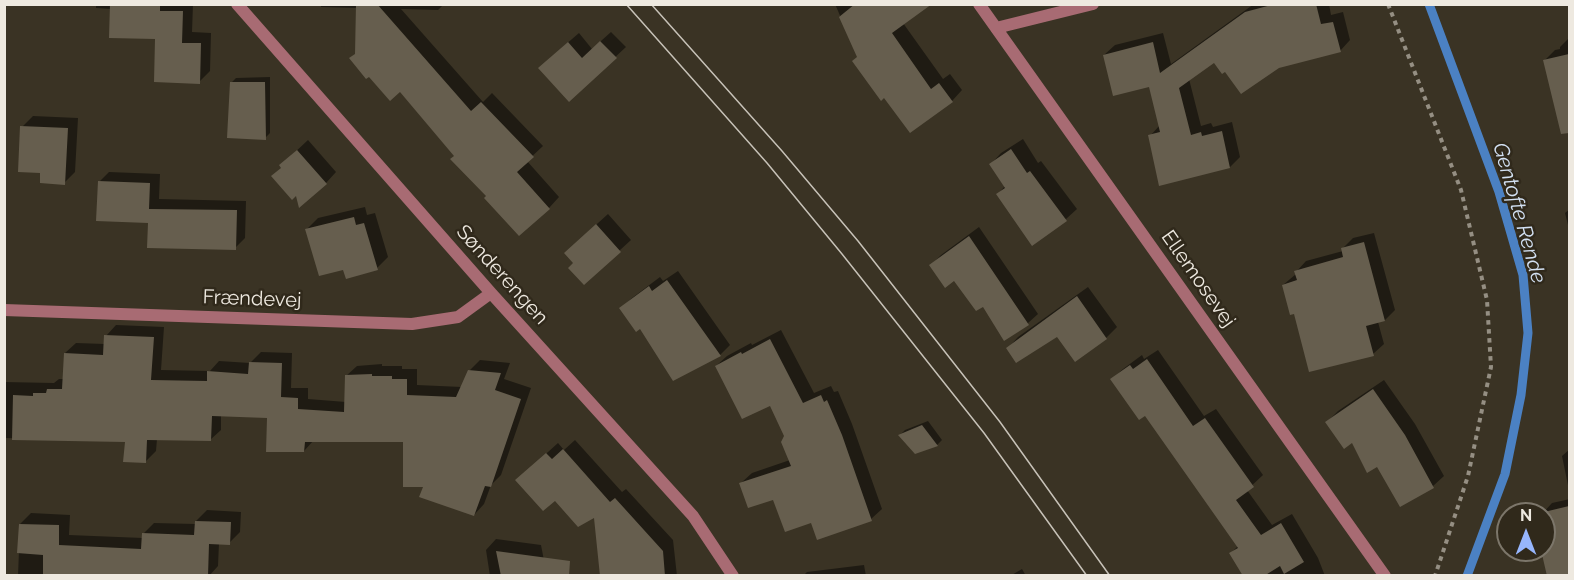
<!DOCTYPE html>
<meta charset="utf-8">
<style>
body{margin:0}
#map{position:relative;width:1574px;height:580px;overflow:hidden;background:#3a3324;font-family:Raleway,sans-serif}
canvas{display:block}
.frame{position:absolute;inset:0;border:6px solid #eee9e0;pointer-events:none}
.north{position:absolute;left:1496px;top:502px;width:60px;height:60px;box-sizing:border-box;background:#30291b;border:2px solid #7c766a;border-radius:50%;rotate:0deg;font-size:16px;font-weight:700;line-height:24px;text-align:center;color:#eee9e0}
.north::after{content:'';display:block;margin:auto;width:21px;height:27px;background:#97b6fd;clip-path:polygon(50% 0,100% 100%,50% 72%,0 100%)}
</style>
<div id="map">
<canvas width="1574" height="580"></canvas>
<div class="frame"></div>
<div class="north">N</div>
</div>
<script>
const ctx = document.querySelector('canvas').getContext('2d');
ctx.lineJoin = 'round';
function paint(path, color) {
  ctx.fillStyle = color;
  ctx.fill(path, 'evenodd');
}
function poly(rows) {
  const path = new Path2D();
  for (const r of rows) {
    path.moveTo(r[0], r[1]);
    for (let i = 2; i < r.length; i += 2) path.lineTo(r[i], r[i + 1]);
  }
  return path;
}
function stroke(path, color, width, dash) {
  ctx.strokeStyle = color;
  ctx.lineWidth = width;
  ctx.lineCap = dash ? 'butt' : 'round';
  ctx.setLineDash(dash || []);
  ctx.stroke(path);
}
function drawText(font, color, halo, rows, align = 'center') {
  ctx.font = font + ' Raleway,sans-serif';
  ctx.lineWidth = 5;
  ctx.setLineDash([]);
  ctx.textBaseline = 'middle';
  ctx.strokeStyle = halo;
  ctx.fillStyle = color;
  for (const [text, x, y, turn = 0] of rows) {
    ctx.save();
    ctx.translate(x, y);
    ctx.rotate((+turn || 0) * Math.PI / 180);
    ctx.textAlign = isNaN(turn) ? turn : align;
    if (halo) ctx.strokeText(text, 0, 0);
    ctx.fillText(text, 0, 0);
    ctx.restore();
  }
}
paint(poly([
 [96,4,193,4,192,32,211,33,210,71,199,82,157,37,111,9,96,8],
 [321,4,444,4,438,10,401,9,483,102,492,93,543,146,527,161,559,197,549,208,488,196,400,90,356,54,358,8,321,7],
 [835,4,926,4,903,23,943,79,950,74,962,90,952,101,858,57],
 [1254,4,1329,4,1331,15,1343,12,1350,40,1340,51,1225,70,1215,61,1189,79,1201,126,1211,123,1213,127,1232,122,1240,157,1230,167,1150,136,1160,125,1151,85,1104,55,1115,45,1163,33,1171,64],
 [611,32,626,47,569,100,550,58,579,33,592,49],
 [1570,37,1570,104,1556,108,1544,61,1555,50,1560,49,1560,47],
 [270,77,270,133,265,138,231,83,236,78],
 [33,116,78,118,75,172,64,183,42,172,22,127],
 [1023,139,1038,163,1041,161,1077,209,1066,219,998,194,1005,186,991,164,1001,153],
 [308,140,336,172,326,183,297,194,283,167,292,155],
 [109,172,160,174,159,199,246,201,245,238,235,248,149,222,99,182],
 [365,207,367,215,375,213,388,257,377,268,344,268,307,229,318,218],
 [1570,209,1570,233,1565,213],
 [608,214,631,240,584,283,575,263,577,242],
 [979,227,1038,314,1028,323,1005,339,983,304,955,279,931,265,941,255],
 [1374,233,1395,310,1385,320,1378,322,1384,344,1373,354,1295,312,1283,285,1296,274,1296,272,1306,261,1343,251,1342,249,1353,238],
 [678,271,730,345,720,355,640,327,621,308,632,298,660,277,663,281],
 [1088,287,1117,327,1106,338,1075,360,1057,335,1008,348,1018,337],
 [116,325,164,327,161,370,210,371,219,361,250,363,261,352,292,353,291,388,308,388,308,399,346,402,346,376,357,366,382,364,382,366,402,366,402,369,417,369,417,385,462,387,469,371,480,360,510,363,504,379,531,388,501,475,491,485,484,504,474,515,425,485,405,440,314,440,304,451,269,416,221,415,221,430,210,440,157,439,156,451,145,462,126,441,4,438,4,382,54,383,59,379,64,379,65,353,76,343,105,344,106,336],
 [781,330,814,393,831,386,834,392,838,391,852,424,882,509,871,519,818,538,812,521,774,498,741,483,752,473,790,460,785,436,771,404,716,366,727,356,751,343,752,345],
 [1158,350,1204,416,1216,409,1263,475,1247,490,1272,525,1292,514,1318,558,1325,576,1244,576,1231,553,1238,546,1145,414,1112,379,1123,369,1142,355,1144,359],
 [1384,380,1415,424,1444,476,1433,486,1400,505,1378,465,1353,441,1327,422,1338,411],
 [928,421,942,440,937,445,916,452,900,435,905,430],
 [575,440,622,492,626,489,673,540,677,576,624,576,595,515,528,470,558,443,564,450],
 [1570,449,1570,495,1562,456],
 [1570,499,1570,572,1553,576,1542,550,1548,540,1544,514,1542,514,1552,503],
 [207,510,241,512,240,532,229,543,219,543,218,566,209,576,18,576,20,524,31,513,70,515,69,535,143,538,143,534,154,523,196,524,196,521],
 [496,539,541,545,547,576,490,576,486,550],
 [864,565,866,576,803,576,807,572],
 [1022,569,1026,576,1010,576]
]), '#0007');
stroke(poly([
 [1429,4,1499,192,1523,275,1528,333,1521,395,1505,474,1467,576]
]), '#4b81c3', 9);
paint(poly([
 [110,4,160,4,160,11,183,11,182,43,201,43,200,84,154,82,155,39,109,38],
 [356,4,377,4,471,111,481,102,534,157,517,172,550,209,519,236,484,198,486,196,450,159,454,156,400,92,390,101,369,77,366,79,349,58,355,54],
 [855,4,932,4,892,33,931,89,939,83,953,102,910,133,884,98,881,101,852,61,857,57,839,17],
 [1275,4,1316,4,1321,24,1333,22,1341,52,1279,68,1241,94,1225,72,1222,74,1214,63,1179,88,1191,135,1201,132,1202,136,1222,131,1230,168,1159,186,1148,135,1160,132,1149,87,1113,96,1103,55,1153,42,1160,73,1245,12],
 [600,41,617,58,569,102,538,68,568,42,582,58],
 [1569,54,1569,133,1561,134,1543,60],
 [230,82,265,82,266,140,227,138],
 [20,126,68,128,65,185,40,183,40,173,18,172],
 [1011,149,1027,173,1030,171,1067,221,1032,246,996,194,1005,188,989,164],
 [297,150,327,184,299,208,296,196,292,200,271,176,281,168,279,165],
 [98,181,150,183,149,209,237,210,236,250,147,248,148,223,96,221],
 [354,217,356,225,364,223,378,270,346,279,343,270,319,276,305,229],
 [596,224,621,252,584,285,568,268,573,263,564,253],
 [969,236,1029,325,1004,341,983,307,976,311,954,281,945,288,929,265],
 [1364,242,1385,321,1366,326,1374,356,1309,372,1294,314,1290,315,1282,285,1297,280,1294,271,1343,257,1341,248],
 [667,280,721,356,673,381,640,329,636,332,619,308,649,286,652,291],
 [1077,296,1107,339,1075,362,1057,337,1016,363,1006,348],
 [104,335,154,337,151,380,207,381,207,371,248,374,249,362,282,363,281,397,298,398,298,409,344,412,345,375,372,374,372,376,392,376,392,379,407,379,407,395,456,397,468,370,501,373,495,390,521,399,491,487,485,486,474,516,419,497,423,487,403,487,403,442,305,442,304,452,266,452,267,418,212,416,211,441,147,440,146,463,123,462,125,442,12,440,13,395,33,396,33,393,46,393,47,389,62,389,64,353,103,355],
 [770,339,803,403,821,395,824,402,827,400,842,435,872,521,817,540,811,523,785,532,773,500,748,508,739,483,791,466,781,442,784,436,770,406,742,419,715,366,741,352,742,354],
 [1147,359,1193,426,1205,418,1254,487,1236,500,1261,535,1281,523,1304,562,1284,574,1280,566,1264,576,1243,576,1229,553,1238,548,1145,416,1139,420,1110,379,1130,365,1133,369],
 [1373,389,1405,435,1434,488,1400,507,1377,467,1367,473,1352,443,1344,449,1325,422],
 [922,425,938,446,915,454,898,435],
 [563,449,610,502,615,498,663,551,665,576,600,576,594,518,578,527,555,501,543,511,515,480,546,453,552,459],
 [1569,506,1569,576,1547,576,1541,550,1549,550,1544,529,1544,514,1540,513],
 [195,521,231,522,230,545,209,544,208,576,43,576,43,555,17,553,19,524,59,525,59,545,141,549,142,533,194,535],
 [496,551,570,561,569,576,501,576]
]), '#665e4e');
stroke(poly([
 [1388,4,1461,190,1487,300,1491,367,1468,476,1435,576]
]), '#958f83', 4, [4.5, 4.5]);
stroke(poly([
 [237,4,491,293,693,516,733,576],
 [979,4,1385,576],
 [996,28,1093,4],
 [4,310,412,324,458,317,491,293]
]), '#a86b73', 12);
stroke(poly([
 [626,4,767,163,842,254,984,433,1087,576],
 [651,4,782,151,858,241,1000,422,1110,576]
]), '#c7c2b8', 1.5);
drawText('20px', '#eee9e0', '#30291b', [
 ["Sønderengen",502,275,48],
 ["Ellemosevej",1198,279,55],
 ["Frændevej",252,299,2]
]);
drawText('italic 21px', '#d3e1f3', '#30291b', [
 ["Gentofte Rende",1519,213,74]
]);
</script>
